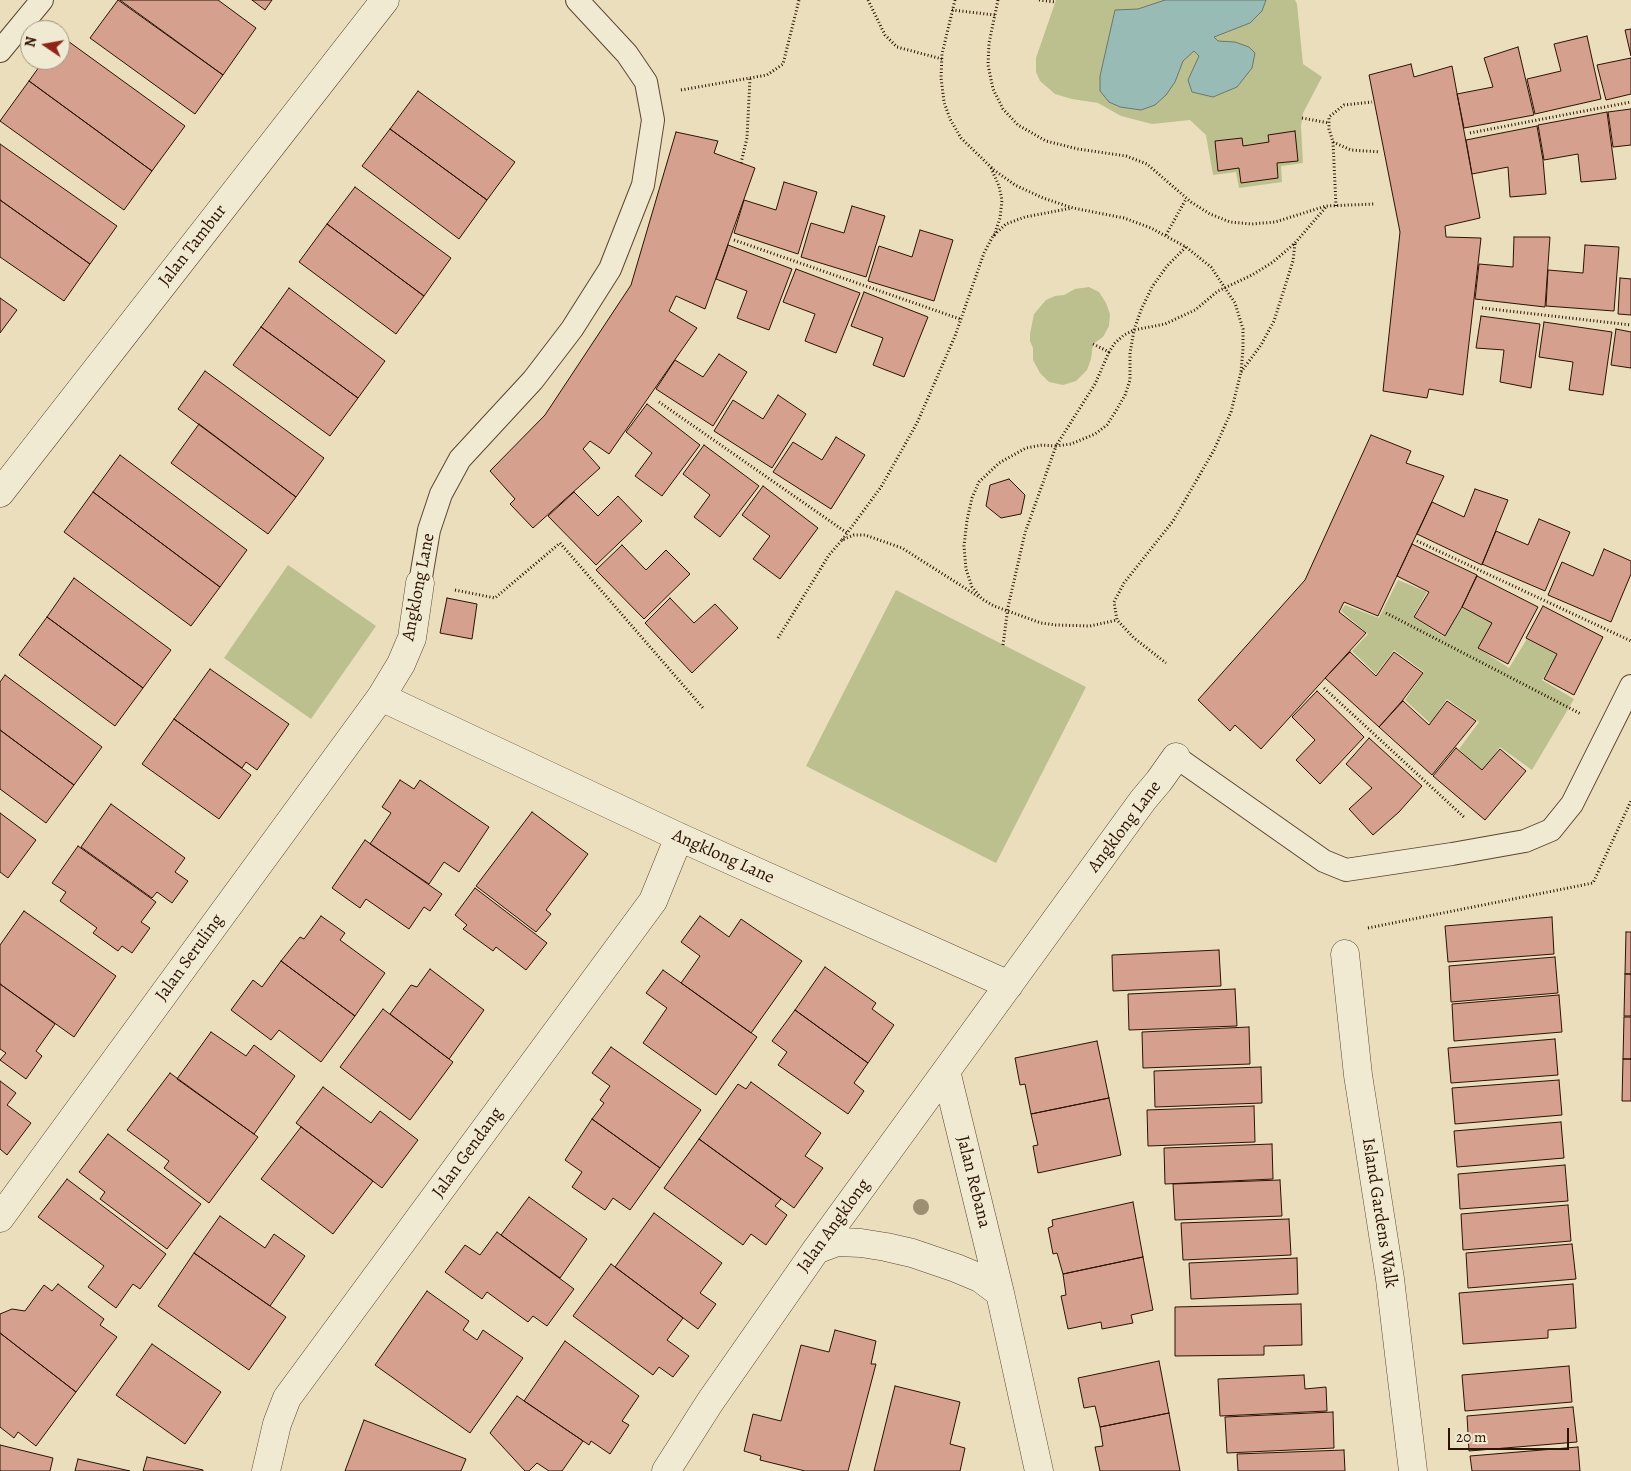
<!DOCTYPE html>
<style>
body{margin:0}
#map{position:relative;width:1631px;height:1471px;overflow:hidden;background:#eadebc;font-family:Alegreya,serif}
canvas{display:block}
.north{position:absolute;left:20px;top:20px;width:50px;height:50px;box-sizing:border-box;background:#f1ead3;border:1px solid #a2947f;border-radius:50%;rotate:282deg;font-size:14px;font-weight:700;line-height:20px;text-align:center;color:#2c1202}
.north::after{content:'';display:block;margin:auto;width:18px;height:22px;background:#8f2418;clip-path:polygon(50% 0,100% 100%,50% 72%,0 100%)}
.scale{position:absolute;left:1448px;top:1428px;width:121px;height:22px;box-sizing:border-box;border:2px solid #2c1202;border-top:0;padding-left:6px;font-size:15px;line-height:18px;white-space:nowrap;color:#2c1202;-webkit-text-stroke:4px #f1ead3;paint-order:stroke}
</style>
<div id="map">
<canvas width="1631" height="1471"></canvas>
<div class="north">N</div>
<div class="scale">20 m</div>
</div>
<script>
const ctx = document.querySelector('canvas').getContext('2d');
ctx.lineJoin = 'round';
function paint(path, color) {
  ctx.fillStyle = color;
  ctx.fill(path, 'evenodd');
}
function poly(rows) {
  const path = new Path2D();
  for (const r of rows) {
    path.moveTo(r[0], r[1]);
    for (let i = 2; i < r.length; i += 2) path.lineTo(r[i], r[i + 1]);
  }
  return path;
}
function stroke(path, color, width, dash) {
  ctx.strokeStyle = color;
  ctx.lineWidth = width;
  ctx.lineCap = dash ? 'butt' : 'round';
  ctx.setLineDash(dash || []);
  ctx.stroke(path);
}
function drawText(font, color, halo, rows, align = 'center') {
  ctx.font = font + ' Alegreya,serif';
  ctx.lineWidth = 4.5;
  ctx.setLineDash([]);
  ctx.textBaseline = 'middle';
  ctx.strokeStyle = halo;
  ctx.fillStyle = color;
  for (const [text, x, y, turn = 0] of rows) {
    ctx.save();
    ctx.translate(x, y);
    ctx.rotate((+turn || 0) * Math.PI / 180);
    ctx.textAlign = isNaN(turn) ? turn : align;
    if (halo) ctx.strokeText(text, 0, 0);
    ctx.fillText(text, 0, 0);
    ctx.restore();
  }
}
paint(poly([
 [1056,0,1295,0,1297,4,1303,64,1322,77,1303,113,1301,126,1303,163,1281,166,1282,182,1239,188,1236,172,1213,175,1206,135,1190,120,1152,124,1121,116,1098,103,1072,99,1055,94,1040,81,1036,72,1036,58],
 [1089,287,1099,292,1106,303,1110,314,1109,326,1103,337,1093,344,1091,359,1087,370,1076,381,1063,385,1049,382,1040,373,1033,360,1033,348,1030,341,1030,334,1034,314,1046,300,1055,296,1064,295,1075,289],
 [288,565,376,626,311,719,224,658],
 [1398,580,1427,592,1413,617,1444,637,1462,608,1493,622,1478,648,1509,668,1527,639,1557,654,1542,680,1574,699,1532,770,1500,747,1482,772,1459,749,1479,722,1447,699,1430,723,1405,700,1424,672,1394,650,1376,674,1352,651,1368,634,1341,611,1345,605,1379,618],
 [896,590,1086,687,996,863,806,766]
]), '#bbc08e');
const water = poly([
 [1165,0,1266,0,1262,11,1250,23,1214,37,1218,41,1235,42,1249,47,1255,53,1252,68,1237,87,1213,97,1192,92,1188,80,1199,56,1194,51,1183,61,1175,82,1166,95,1155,105,1141,110,1120,107,1109,102,1100,91,1100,76,1115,10,1138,9,1165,0]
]);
paint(water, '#98bbb5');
stroke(water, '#6d776d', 1);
const building = poly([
 [118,0,223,75,195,114,90,38,118,0],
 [120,0,218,0,256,28,223,75,120,0],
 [252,0,272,0,265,10,252,0],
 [1631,29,1631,56,1625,30,1631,29],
 [61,36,185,126,152,171,29,81,44,60,60,60,61,36],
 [1587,36,1601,99,1535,114,1527,79,1561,71,1554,44,1587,36],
 [1518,47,1534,115,1464,128,1457,94,1493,87,1484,58,1518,47],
 [1631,58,1631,94,1606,100,1597,65,1631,58],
 [1411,64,1414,77,1452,66,1480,218,1445,226,1446,237,1481,238,1463,395,1429,389,1427,398,1383,391,1400,232,1369,75,1411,64],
 [29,81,152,171,124,210,0,121,29,81],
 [418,91,515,162,487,200,390,129,418,91],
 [1631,109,1631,145,1613,147,1608,112,1631,109],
 [1607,112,1616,179,1581,182,1578,154,1544,160,1538,125,1607,112],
 [1537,126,1543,160,1546,194,1510,197,1508,167,1472,174,1466,140,1537,126],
 [390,129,487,200,459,239,362,166,390,129],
 [1295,131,1298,161,1277,163,1278,178,1241,183,1239,168,1218,171,1215,141,1242,138,1243,146,1269,142,1268,135,1295,131],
 [676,132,718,141,714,153,755,168,705,309,676,296,669,311,697,328,609,454,590,441,583,449,600,468,533,528,510,504,515,499,490,471,545,415,631,285,676,132],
 [0,144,117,226,90,264,0,200,0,144],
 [784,182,817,192,798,254,734,233,744,200,776,210,784,182],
 [355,187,451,258,424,296,327,224,355,187],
 [0,200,90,264,64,301,0,257,0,200],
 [852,206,885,216,866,277,801,257,811,223,844,233,852,206],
 [327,224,424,296,396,334,299,262,327,224],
 [920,230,953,240,934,301,868,281,879,246,912,257,920,230],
 [1514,237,1550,237,1545,307,1475,299,1479,264,1513,267,1514,237],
 [728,245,792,269,769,330,737,318,747,291,716,279,728,245],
 [1585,245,1619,247,1614,311,1546,306,1548,270,1583,273,1585,245],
 [796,269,860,293,836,353,805,341,815,314,783,302,796,269],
 [1620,278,1631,279,1631,315,1618,314,1620,278],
 [289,288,385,361,358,398,261,327,289,288],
 [864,292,928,317,904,377,873,365,883,338,851,326,864,292],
 [0,298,17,310,0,333,0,298],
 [1481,316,1540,324,1531,388,1500,382,1504,350,1476,348,1481,316],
 [1544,322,1612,332,1603,395,1569,390,1573,362,1539,357,1544,322],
 [261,327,358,398,330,436,233,365,261,327],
 [1616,329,1631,332,1631,368,1611,365,1616,329],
 [719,354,747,372,713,426,656,389,675,360,703,377,719,354],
 [205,371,324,458,296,497,178,409,205,371],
 [778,395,806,414,772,468,714,431,733,400,763,419,778,395],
 [647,404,700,445,662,496,635,476,652,453,626,432,647,404],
 [199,424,296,497,268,534,171,463,199,424],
 [1371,435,1411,451,1406,463,1444,476,1378,616,1344,602,1339,612,1366,633,1261,749,1235,725,1230,731,1198,700,1305,580,1371,435],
 [836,437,865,455,831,509,773,472,793,442,822,460,836,437],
 [704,445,759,486,720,537,694,517,710,495,683,474,704,445],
 [120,455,247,550,220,587,93,492,120,455],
 [1009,479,1025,495,1021,514,1001,518,986,506,990,485,1009,479],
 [763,486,818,528,780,579,753,559,770,536,742,515,763,486],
 [1475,489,1508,500,1482,565,1417,534,1432,502,1464,517,1475,489],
 [93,492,220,587,191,626,64,532,93,492],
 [574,492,598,516,618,496,642,521,596,565,548,516,574,492],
 [1539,519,1570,532,1545,591,1482,564,1496,531,1528,545,1539,519],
 [1412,544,1477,575,1462,607,1445,636,1414,617,1429,592,1397,576,1412,544],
 [622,545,646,570,666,550,690,574,644,619,596,570,622,545],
 [1604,549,1631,561,1631,574,1611,622,1548,595,1562,562,1593,576,1604,549],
 [1477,576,1538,607,1508,664,1478,648,1492,623,1462,607,1477,576],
 [74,578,171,650,143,688,47,617,74,578],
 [447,598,477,604,472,639,440,633,447,598],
 [670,598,694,623,715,604,738,628,692,673,645,623,670,598],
 [1543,606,1603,637,1574,695,1544,679,1557,654,1526,638,1543,606],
 [47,617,143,688,115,726,19,655,47,617],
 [1350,652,1376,676,1394,652,1423,673,1402,701,1379,727,1325,678,1350,652],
 [210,669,289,724,257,770,246,762,242,768,174,719,210,669],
 [5,675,102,747,74,785,0,730,0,682,5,675],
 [1317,691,1364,737,1320,784,1296,760,1315,740,1292,717,1317,691],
 [1403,701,1429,725,1447,701,1476,721,1432,775,1379,727,1403,701],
 [174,719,251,775,219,819,142,764,174,719],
 [0,730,74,785,46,823,0,789,0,730],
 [1369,738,1422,786,1399,812,1373,835,1349,809,1372,788,1346,764,1369,738],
 [1456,748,1482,770,1500,749,1526,771,1485,820,1433,776,1456,748],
 [400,780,414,789,420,780,489,827,459,872,444,862,429,884,370,844,391,813,382,807,400,780],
 [111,804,185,858,175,872,188,881,172,903,157,892,152,898,81,847,111,804],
 [532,812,588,854,546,910,551,914,536,932,476,886,532,812],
 [0,813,36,840,8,878,0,872,0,813],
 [365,840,442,894,430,911,424,907,409,929,366,899,360,908,332,888,365,840],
 [78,846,156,902,141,922,150,928,132,953,122,946,118,951,93,933,97,928,60,901,66,892,52,883,78,846],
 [475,888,547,943,526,970,496,947,493,951,463,929,467,925,455,915,475,888],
 [24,911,116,976,74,1037,0,984,0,945,24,911],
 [321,916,345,933,340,940,385,973,355,1016,281,961,300,937,304,939,321,916],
 [700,916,729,937,741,919,802,961,751,1033,681,983,700,956,681,942,700,916],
 [1552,917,1554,954,1448,962,1445,926,1552,917],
 [1626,932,1631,932,1631,974,1625,974,1626,932],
 [1219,950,1221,986,1113,991,1112,955,1219,950],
 [1555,957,1558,993,1451,1002,1449,966,1555,957],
 [281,961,355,1016,321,1062,279,1030,271,1040,231,1010,253,980,262,987,281,961],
 [825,967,876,1003,872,1009,894,1025,868,1063,795,1010,825,967],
 [430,969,484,1010,449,1059,390,1014,411,985,417,987,430,969],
 [663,970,757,1037,716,1095,643,1043,667,1008,646,993,663,970],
 [1625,974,1631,974,1631,1016,1624,1016,1625,974],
 [0,984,55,1024,36,1051,42,1056,26,1079,0,1060,6,1053,0,1049,0,984],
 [1235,989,1237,1026,1129,1030,1128,994,1235,989],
 [1559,995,1562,1032,1454,1041,1452,1004,1559,995],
 [383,1009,453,1062,410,1120,340,1067,383,1009],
 [795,1010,868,1063,854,1083,864,1091,848,1114,778,1065,787,1052,772,1041,795,1010],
 [1624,1017,1631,1017,1631,1059,1623,1059,1624,1017],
 [1249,1027,1250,1064,1143,1068,1142,1032,1249,1027],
 [211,1032,246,1056,254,1045,295,1076,254,1134,177,1079,211,1032],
 [1555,1039,1558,1075,1451,1083,1448,1048,1555,1039],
 [1097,1041,1109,1098,1031,1114,1025,1084,1020,1085,1015,1058,1097,1041],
 [611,1047,701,1110,660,1168,592,1119,604,1103,600,1100,610,1086,592,1073,611,1047],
 [1623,1059,1631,1059,1631,1101,1622,1101,1623,1059],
 [1261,1067,1262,1103,1155,1107,1154,1071,1261,1067],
 [170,1073,258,1137,209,1203,164,1168,169,1161,127,1130,170,1073],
 [1559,1080,1562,1115,1455,1124,1452,1088,1559,1080],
 [0,1081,16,1093,7,1105,31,1123,7,1155,0,1149,0,1081],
 [751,1082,821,1133,805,1156,823,1168,794,1208,699,1139,738,1084,746,1089,751,1082],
 [323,1087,371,1123,380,1111,418,1140,382,1188,296,1123,323,1087],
 [1109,1098,1121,1155,1038,1173,1033,1146,1038,1145,1031,1114,1109,1098],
 [1254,1106,1255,1142,1148,1146,1147,1110,1254,1106],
 [592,1119,660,1168,630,1210,613,1198,605,1210,572,1187,582,1172,565,1160,592,1119],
 [1561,1122,1564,1158,1457,1167,1454,1131,1561,1122],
 [301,1127,373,1181,333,1234,261,1179,301,1127],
 [108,1134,201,1204,167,1249,100,1199,105,1192,79,1172,108,1134],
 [699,1139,781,1199,775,1206,787,1215,766,1245,751,1234,743,1245,664,1188,699,1139],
 [1272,1144,1273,1179,1165,1184,1164,1148,1272,1144],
 [1565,1165,1568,1201,1460,1209,1458,1174,1565,1165],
 [67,1179,166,1254,140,1289,133,1284,116,1308,88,1287,104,1266,38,1217,67,1179],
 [1280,1180,1282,1216,1175,1220,1173,1184,1280,1180],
 [529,1197,587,1239,560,1278,501,1235,529,1197],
 [1133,1202,1143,1257,1063,1274,1057,1253,1053,1254,1048,1228,1053,1226,1052,1220,1133,1202],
 [1568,1205,1571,1241,1463,1250,1461,1214,1568,1205],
 [654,1213,722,1263,700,1293,716,1304,698,1329,615,1267,654,1213],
 [220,1216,265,1248,274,1234,305,1256,270,1306,194,1253,220,1216],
 [1289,1219,1291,1255,1183,1260,1181,1223,1289,1219],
 [497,1232,574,1289,547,1326,533,1316,528,1322,487,1292,482,1299,445,1272,465,1245,480,1255,497,1232],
 [1572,1244,1576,1279,1468,1288,1466,1253,1572,1244],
 [194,1253,286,1317,249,1370,158,1306,194,1253],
 [1143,1257,1153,1310,1131,1315,1133,1323,1102,1329,1101,1322,1068,1329,1061,1296,1066,1295,1063,1274,1143,1257],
 [1297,1258,1298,1294,1191,1299,1189,1263,1297,1258],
 [611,1264,683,1318,667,1340,689,1356,673,1377,659,1367,653,1375,573,1316,611,1264],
 [58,1284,104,1319,100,1325,117,1337,76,1392,0,1333,0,1314,12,1309,25,1311,44,1285,52,1291,58,1284],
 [1573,1284,1576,1328,1548,1330,1548,1338,1463,1344,1459,1293,1573,1284],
 [427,1291,469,1321,463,1330,477,1340,483,1330,523,1358,470,1433,375,1365,427,1291],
 [1301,1304,1302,1345,1264,1346,1264,1355,1175,1356,1175,1307,1301,1304],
 [835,1330,876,1341,871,1364,876,1364,848,1471,805,1471,760,1460,761,1456,744,1451,753,1414,781,1421,801,1345,829,1352,835,1330],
 [0,1333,76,1392,36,1446,18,1432,14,1438,0,1427,0,1333],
 [565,1341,639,1396,622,1421,629,1425,610,1454,591,1441,589,1445,524,1401,565,1341],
 [152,1344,221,1392,185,1444,116,1395,152,1344],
 [1159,1361,1169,1413,1100,1427,1095,1406,1084,1408,1078,1378,1159,1361],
 [1569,1366,1572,1402,1465,1411,1462,1375,1569,1366],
 [1304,1375,1305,1389,1326,1387,1327,1411,1220,1416,1218,1379,1304,1375],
 [895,1386,960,1402,950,1444,965,1448,960,1471,874,1471,895,1386],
 [517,1396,583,1441,562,1471,549,1471,537,1463,529,1471,525,1471,490,1433,517,1396],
 [1573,1407,1577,1442,1469,1451,1467,1416,1573,1407],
 [1333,1412,1334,1448,1227,1453,1225,1417,1333,1412],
 [1169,1413,1180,1471,1100,1471,1095,1447,1103,1446,1100,1427,1169,1413],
 [364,1420,466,1459,461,1471,345,1471,364,1420],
 [0,1445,53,1458,50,1471,0,1471,0,1445],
 [1578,1447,1580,1471,1472,1471,1470,1456,1578,1447],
 [1344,1450,1345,1471,1238,1471,1237,1454,1344,1450],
 [147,1457,203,1470,203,1471,143,1471,147,1457],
 [78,1459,130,1471,75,1471,78,1459]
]);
paint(building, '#d6a08f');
stroke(building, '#2c1202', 1);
const service = poly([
 [0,51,42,0],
 [420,583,429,530,441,494,460,459,533,380,572,329,610,269,643,185,653,120,646,82,627,54,577,0],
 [1176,757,1324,861,1346,870,1452,854,1525,841,1551,830,1572,804,1631,686]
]);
const minor = poly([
 [0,493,385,0],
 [381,697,679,837,1009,985],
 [1345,954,1358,1075,1390,1279,1413,1471],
 [946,1071,1000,1293,1039,1471],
 [0,1218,381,697,401,664,412,638,420,583],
 [816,1250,837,1242,861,1243,886,1247,912,1253,956,1268,980,1278,1000,1293],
 [266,1471,277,1424,287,1398,653,901,679,837],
 [666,1471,710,1402,816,1250,1143,800,1159,781,1176,757]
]);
stroke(service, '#5c4530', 24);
stroke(minor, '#5c4530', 29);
stroke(poly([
 [868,0,885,35,897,47,942,59],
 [955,0,942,54,941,78,944,102,950,119,961,138,994,170,1015,185,1043,198,1073,208,1124,218,1151,228,1186,247,1211,267,1235,303,1243,329,1243,349,1241,372,1231,412,1214,450,1173,521,1124,583,1114,602,1117,620,1134,638,1166,663],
 [998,0,989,43,988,65,993,89,1003,109,1018,125,1046,141,1078,149,1126,156,1147,164,1191,202,1210,214,1230,222,1252,224,1275,222,1326,206,1375,204],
 [1039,0,1055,2],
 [952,10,995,15],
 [681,90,767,75,783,64,799,0],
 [1302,118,1329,123],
 [1470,133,1631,102],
 [1333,142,1351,150,1380,152],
 [741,163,747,138,750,78],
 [991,168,999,186,1002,200,1000,218,994,236],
 [1336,206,1333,142,1329,129,1329,117,1344,105,1372,102],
 [1166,235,1186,199],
 [734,240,960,319],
 [1482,308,1631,325],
 [1093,344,1109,352,1115,343,1124,335,1134,330,1165,324,1195,310,1218,291,1252,275,1273,262,1295,243,1326,207],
 [1109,352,1095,384,1056,446,1042,445,1026,448,999,463,979,482,972,498,967,520,964,546,966,569,972,587,982,599,994,606,1041,623,1056,625,1090,626,1117,620],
 [1241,372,1261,345,1274,321,1293,261,1295,243],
 [659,402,847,533],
 [842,540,881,487,917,423,955,336,984,253,993,236,1006,224,1025,217,1072,208],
 [1417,541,1631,641],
 [455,590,495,598,560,543,703,708],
 [1386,613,1581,714],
 [778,638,829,555,842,540,854,535,865,535,902,548,979,597],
 [1003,645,1008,607,1025,533,1056,446,1071,444,1095,434,1107,425,1117,409,1125,395,1130,380,1130,353,1134,330,1141,310,1152,287,1167,266,1186,247],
 [1324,688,1465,818],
 [1368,928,1593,883,1631,801]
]), '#2c1202', 3, [1, 2.5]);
stroke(service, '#f1ead3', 22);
stroke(minor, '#f1ead3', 28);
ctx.fillStyle = '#9d8f71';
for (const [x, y] of [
 [921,1207]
]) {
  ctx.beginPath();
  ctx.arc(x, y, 8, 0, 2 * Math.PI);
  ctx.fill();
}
drawText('18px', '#2c1202', '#f1ead3', [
 ["Jalan Tambur",193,246,-52],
 ["Angklong Lane",419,587,-79],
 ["Angklong Lane",1125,827,-53],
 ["Angklong Lane",723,857,24],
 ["Jalan Seruling",190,958,-54],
 ["Jalan Gendang",468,1153,-54],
 ["Jalan Rebana",973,1182,76],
 ["Island Gardens Walk",1379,1213,81],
 ["Jalan Angklong",834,1226,-54]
]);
</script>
